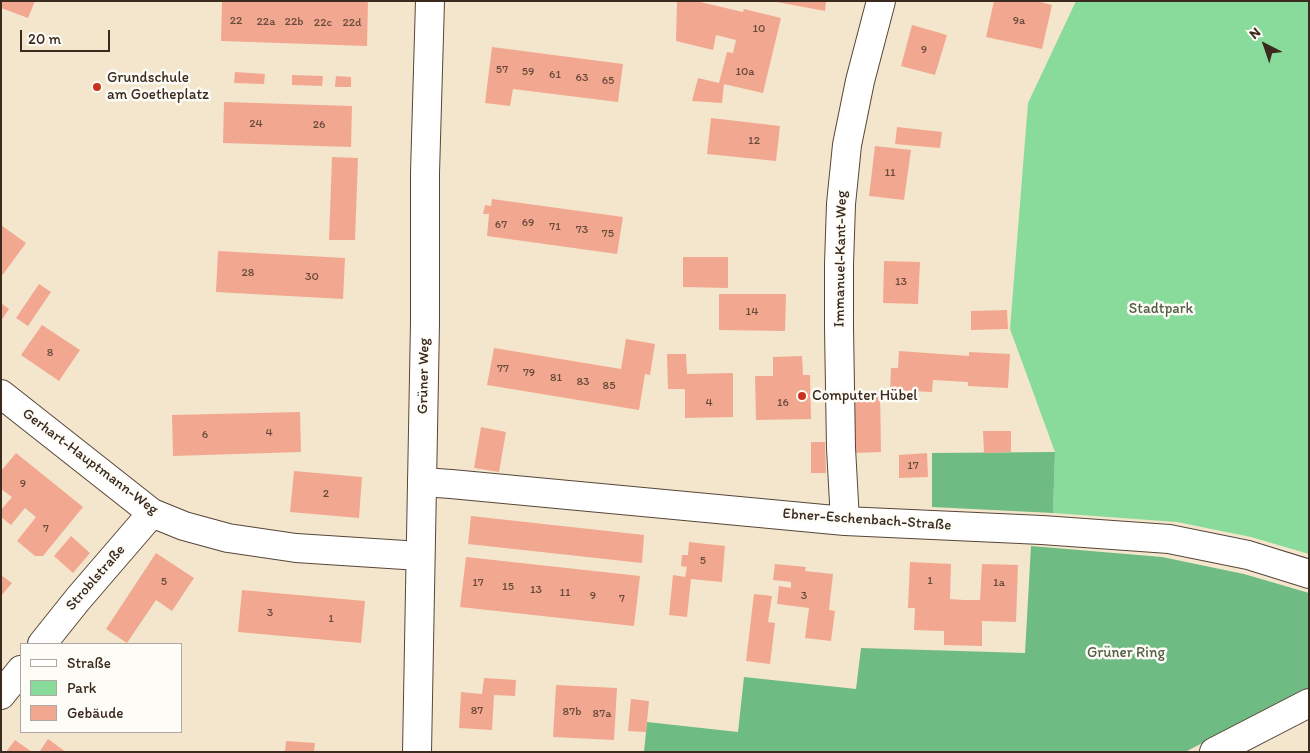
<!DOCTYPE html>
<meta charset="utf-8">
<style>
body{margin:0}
#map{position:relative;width:1310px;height:753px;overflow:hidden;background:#f3e6cd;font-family:Itim,sans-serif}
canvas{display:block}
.frame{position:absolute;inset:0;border:2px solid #3b2a1e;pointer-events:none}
.legend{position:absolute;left:20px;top:643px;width:162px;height:90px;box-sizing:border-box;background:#fdfcf7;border:1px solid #afa8a0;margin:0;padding:6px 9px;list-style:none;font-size:15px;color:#3b2a1e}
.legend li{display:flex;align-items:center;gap:10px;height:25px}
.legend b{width:25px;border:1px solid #afa8a0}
.north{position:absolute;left:1240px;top:20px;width:50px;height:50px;-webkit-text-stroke:4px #fdfcf7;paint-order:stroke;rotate:319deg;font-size:14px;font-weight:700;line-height:20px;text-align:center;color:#3b2a1e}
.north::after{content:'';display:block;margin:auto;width:18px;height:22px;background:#3b2a1e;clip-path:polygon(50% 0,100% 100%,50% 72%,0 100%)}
.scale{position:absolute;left:20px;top:30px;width:90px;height:22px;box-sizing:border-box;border:2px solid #3b2a1e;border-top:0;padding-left:6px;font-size:15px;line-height:18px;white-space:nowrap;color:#3b2a1e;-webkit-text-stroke:4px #fdfcf7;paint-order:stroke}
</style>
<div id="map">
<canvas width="1310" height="753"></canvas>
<div class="frame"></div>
<ul class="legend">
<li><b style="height:6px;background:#fff"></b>Straße</li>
<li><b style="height:14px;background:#89db9b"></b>Park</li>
<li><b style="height:14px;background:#f2a890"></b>Gebäude</li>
</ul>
<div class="north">N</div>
<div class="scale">20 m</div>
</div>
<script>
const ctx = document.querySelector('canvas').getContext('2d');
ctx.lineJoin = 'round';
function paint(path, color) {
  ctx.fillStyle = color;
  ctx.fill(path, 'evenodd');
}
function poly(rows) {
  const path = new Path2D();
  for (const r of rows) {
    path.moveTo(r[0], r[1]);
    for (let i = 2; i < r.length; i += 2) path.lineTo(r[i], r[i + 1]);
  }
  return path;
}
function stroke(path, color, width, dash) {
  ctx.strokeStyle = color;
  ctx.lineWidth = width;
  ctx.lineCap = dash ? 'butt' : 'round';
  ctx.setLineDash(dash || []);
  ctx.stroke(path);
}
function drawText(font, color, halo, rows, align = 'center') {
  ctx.font = font + ' Itim,sans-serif';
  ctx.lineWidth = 5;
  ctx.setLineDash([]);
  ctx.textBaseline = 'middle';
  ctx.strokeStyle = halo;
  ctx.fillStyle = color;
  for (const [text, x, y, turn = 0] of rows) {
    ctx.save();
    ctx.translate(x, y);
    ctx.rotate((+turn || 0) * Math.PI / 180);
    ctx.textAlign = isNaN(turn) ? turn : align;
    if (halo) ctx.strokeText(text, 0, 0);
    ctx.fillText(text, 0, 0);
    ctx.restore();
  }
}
paint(poly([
 [1076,1,1309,1,1309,554,1251,537,1177,522,1053,513,1055,452,1010,329,1028,103]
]), '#89db9b');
paint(poly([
 [1055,452,1053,513,932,507,932,453],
 [1031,546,1162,557,1244,574,1309,593,1309,688,1185,752,644,752,647,722,738,732,744,677,856,689,861,648,1025,653]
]), '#6ebb83');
paint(poly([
 [1,1,35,1,28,18,1,8],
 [222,1,368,1,367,46,221,41],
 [677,1,696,1,743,12,744,9,781,18,763,93,724,84,722,103,692,101,698,78,719,83,727,52,733,53,736,40,716,35,713,50,676,41],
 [771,1,826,1,825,11],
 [994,1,1037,1,1052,5,1042,49,986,37],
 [912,25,947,35,935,75,901,66],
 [492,47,623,64,618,102,513,89,510,106,485,103],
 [235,72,265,74,264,84,234,83],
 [292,75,323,76,322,86,292,85],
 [336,76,351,77,351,87,335,87],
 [224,102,352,106,351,147,223,143],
 [711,118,780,126,776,161,707,154],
 [897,127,942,132,940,148,895,144],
 [875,146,911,150,904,200,869,196],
 [332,157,358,158,355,240,329,240],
 [492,199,623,217,617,254,487,236,489,214,483,214,485,205,491,206],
 [1,225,26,243,1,277],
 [218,251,345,258,343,299,216,292],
 [683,257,728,257,728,288,683,287],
 [884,261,920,262,918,304,883,303],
 [39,284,51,292,28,326,16,318],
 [719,294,786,294,785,331,719,330],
 [1,303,9,309,1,321],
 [1007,310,1008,329,971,330,971,311],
 [42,325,80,350,59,381,21,355],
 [626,339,655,344,650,375,645,374,639,410,487,385,494,348,621,369],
 [899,351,969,356,969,352,1010,354,1008,388,968,386,968,382,933,380,932,392,890,390,891,368,898,368],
 [667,354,686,354,687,374,733,373,733,417,685,418,685,389,668,389],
 [802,356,803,375,810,375,811,419,756,420,755,376,773,376,773,357],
 [853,391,880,391,881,452,853,453],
 [300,412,301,452,173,456,172,415],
 [481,427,506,432,499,472,474,468],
 [983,431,1011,431,1011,452,984,453],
 [811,442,825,442,826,473,811,473],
 [16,453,83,507,43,556,35,556,17,541,36,517,25,508,11,525,1,517,1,510,12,497,1,489,1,471],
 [927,453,928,477,899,478,899,455],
 [294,471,362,477,359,518,290,512],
 [471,516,644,535,642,563,468,544],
 [71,536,90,553,73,573,54,556],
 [689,542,725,546,722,582,691,579,687,617,669,615,673,575,685,577,687,567,681,566,682,555,688,555],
 [156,553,194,578,172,611,156,600,127,643,106,629],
 [466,557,640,576,634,626,460,607],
 [910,562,951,564,950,599,964,600,980,600,982,564,1018,565,1016,622,982,621,982,646,944,645,944,631,914,630,915,608,908,608],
 [775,564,806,567,805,571,833,574,829,610,835,611,831,641,805,638,809,608,777,604,779,586,791,588,791,582,773,580],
 [1,575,12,583,1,596],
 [242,590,365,601,361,643,238,632],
 [754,594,772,596,768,622,775,623,770,664,746,661],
 [484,678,516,680,515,696,494,695,492,730,459,728,461,692,482,694],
 [556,685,617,688,614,740,553,737],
 [631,699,649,701,646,732,628,731],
 [48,739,66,752,41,752,40,751],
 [15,740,32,752,6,752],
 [286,741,315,743,314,752,285,752]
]), '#f2a890');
const minor = poly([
 [1,394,152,513,184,526,228,538,296,548,420,556],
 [422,482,451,484,845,521,1042,530,1169,539,1248,555,1309,574],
 [845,521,841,448,839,328,839,264,841,204,847,145,860,81,881,1],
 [42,644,78,599,152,513],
 [1,695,21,670],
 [1214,752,1309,703]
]);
const tertiary = poly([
 [417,752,425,323,425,173,430,1]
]);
stroke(minor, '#574638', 30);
stroke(tertiary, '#574638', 30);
stroke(minor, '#fff', 28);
stroke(tertiary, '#fff', 28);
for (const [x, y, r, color] of [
 [97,87,5,"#c8321e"],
 [802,396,5,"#c8321e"]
]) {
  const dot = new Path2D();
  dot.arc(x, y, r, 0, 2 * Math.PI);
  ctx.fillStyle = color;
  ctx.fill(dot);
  stroke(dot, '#fdfcf7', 2);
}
drawText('12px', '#694a3a', null, [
 ["22",236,21],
 ["9a",1019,21],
 ["22a",266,22],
 ["22b",294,22],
 ["22c",323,23],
 ["22d",352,23],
 ["10",759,29],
 ["9",924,50],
 ["57",502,70],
 ["59",528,72],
 ["10a",745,72],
 ["61",555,75],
 ["63",582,78],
 ["65",608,81],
 ["24",256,124],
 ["26",319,125],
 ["12",754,141],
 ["11",890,173],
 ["69",528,223],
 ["67",501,225],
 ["71",555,227],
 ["73",582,230],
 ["75",608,234],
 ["28",248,273],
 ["30",312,277],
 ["13",901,282],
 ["14",752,312],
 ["8",50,353],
 ["77",503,369],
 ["79",529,373],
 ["81",556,378],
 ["83",583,382],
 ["85",609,386],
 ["4",709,403],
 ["16",783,403],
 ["4",269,433],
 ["6",205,435],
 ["17",913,466],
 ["9",23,484],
 ["2",326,494],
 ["7",46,529],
 ["5",703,561],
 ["1",930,581],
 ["5",164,582],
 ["17",478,583],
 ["1a",999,583],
 ["15",508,587],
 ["13",536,590],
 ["11",565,593],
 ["9",593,596],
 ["3",804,596],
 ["7",622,599],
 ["3",270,613],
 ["1",331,619],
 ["87",477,711],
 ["87b",572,712],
 ["87a",602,714]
]);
drawText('15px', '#3b2a1e', '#fdfcf7', [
 ["Grundschule",107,78],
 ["am Goetheplatz",107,95],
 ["Computer Hübel",812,396]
], 'left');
drawText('15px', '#3b2a1e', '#fdfcf7', [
 ["Immanuel-Kant-Weg",841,259,-89],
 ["Grüner Weg",424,376,-89],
 ["Gerhart-Hauptmann-Weg",90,462,37],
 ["Ebner-Eschenbach-Straße",867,520,4],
 ["Stroblstraße",96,578,-49]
]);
drawText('15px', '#525f44', '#fdfcf7', [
 ["Stadtpark",1161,309],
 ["Grüner Ring",1126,653]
]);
</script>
